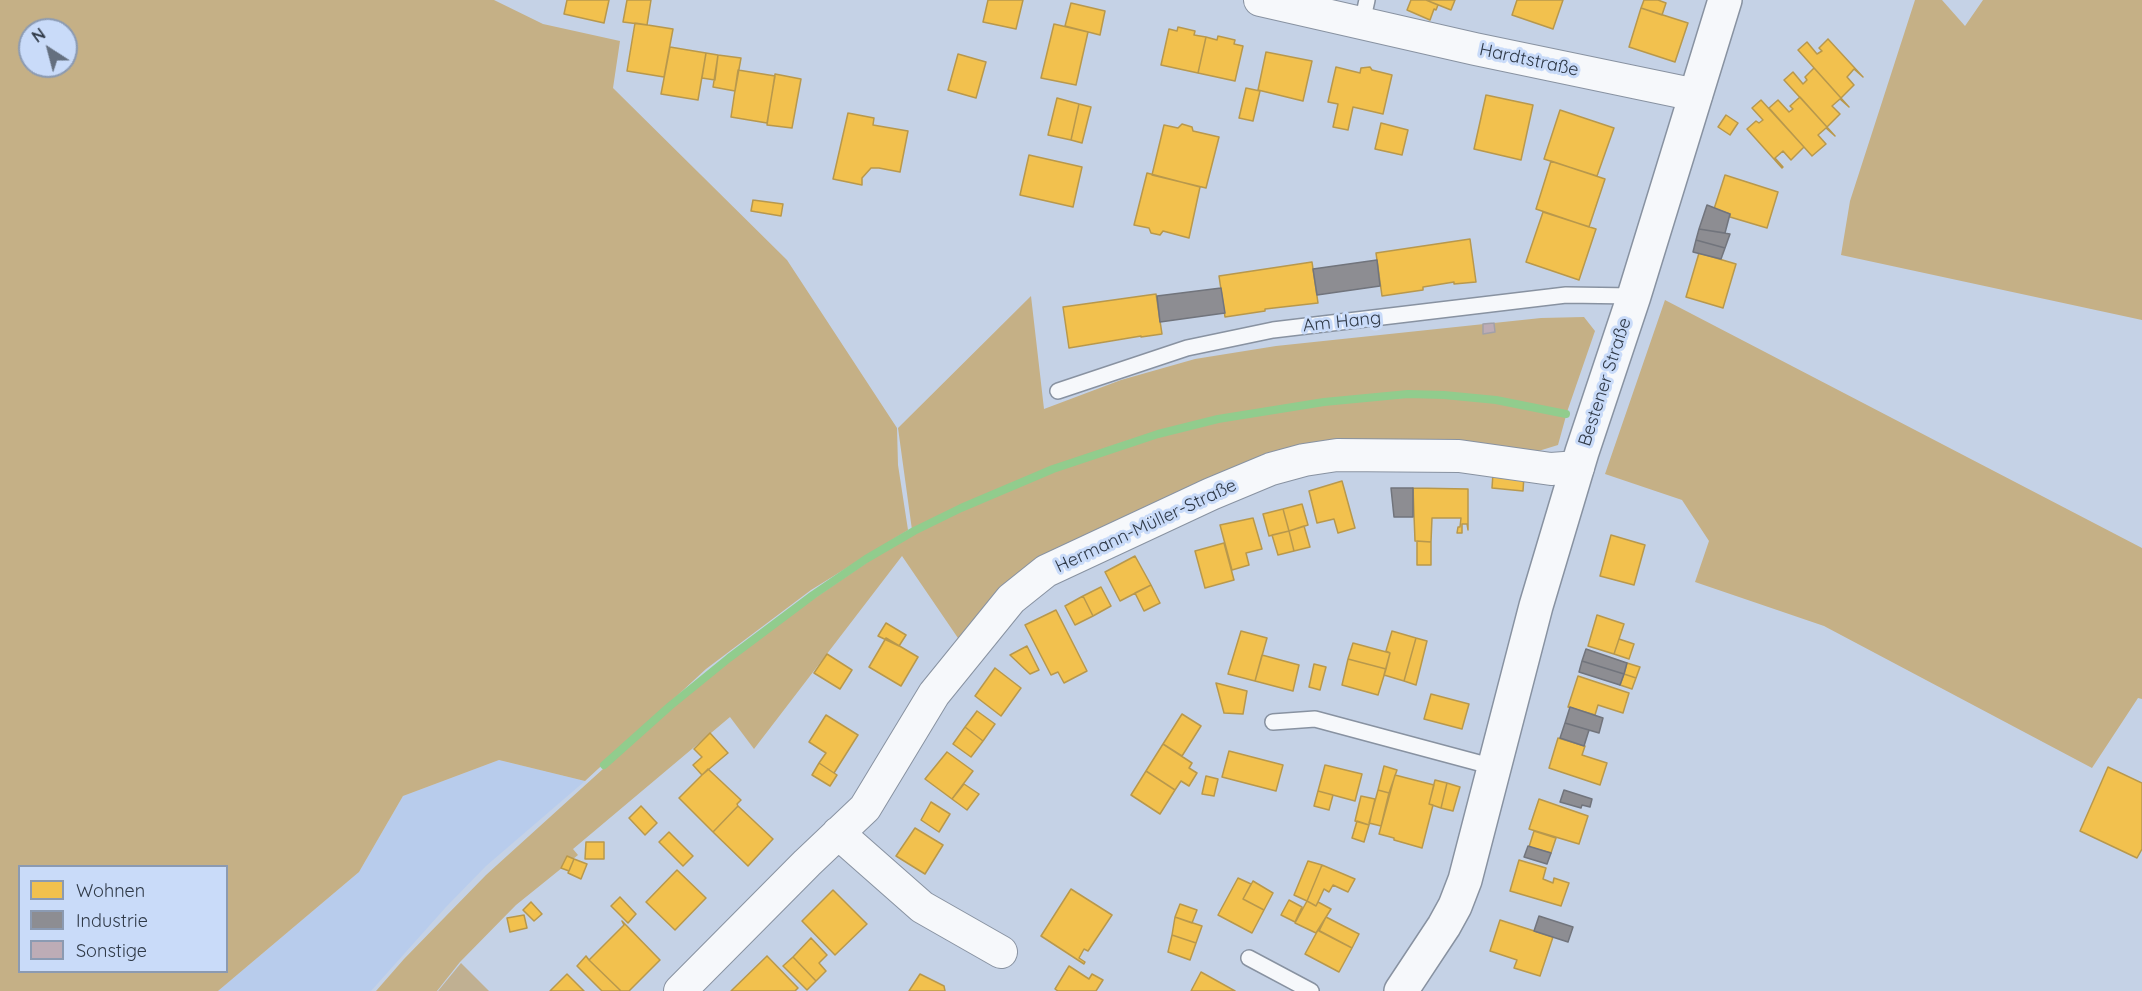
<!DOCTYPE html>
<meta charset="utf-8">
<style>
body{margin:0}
#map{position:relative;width:2142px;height:991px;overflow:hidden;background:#c5d2e6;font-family:Quicksand,sans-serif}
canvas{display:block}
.legend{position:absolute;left:18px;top:865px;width:210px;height:108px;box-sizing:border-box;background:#c9dbf9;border:2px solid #8b9ab2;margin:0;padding:8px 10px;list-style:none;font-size:18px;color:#2f3947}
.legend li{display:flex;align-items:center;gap:12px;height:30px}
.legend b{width:30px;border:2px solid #8b9ab2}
.north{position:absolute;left:18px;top:18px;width:60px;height:60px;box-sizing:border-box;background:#c9dbf9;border:2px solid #8b9ab2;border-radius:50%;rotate:324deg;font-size:16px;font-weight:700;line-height:24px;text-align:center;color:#2f3947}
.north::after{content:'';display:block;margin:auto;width:21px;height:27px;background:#646f7f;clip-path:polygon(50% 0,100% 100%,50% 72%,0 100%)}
</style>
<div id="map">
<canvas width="2142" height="991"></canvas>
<ul class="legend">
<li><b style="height:16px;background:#f2c14e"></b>Wohnen</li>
<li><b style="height:16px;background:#8d8d92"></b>Industrie</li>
<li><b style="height:16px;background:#bdacb6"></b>Sonstige</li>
</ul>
<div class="north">N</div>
</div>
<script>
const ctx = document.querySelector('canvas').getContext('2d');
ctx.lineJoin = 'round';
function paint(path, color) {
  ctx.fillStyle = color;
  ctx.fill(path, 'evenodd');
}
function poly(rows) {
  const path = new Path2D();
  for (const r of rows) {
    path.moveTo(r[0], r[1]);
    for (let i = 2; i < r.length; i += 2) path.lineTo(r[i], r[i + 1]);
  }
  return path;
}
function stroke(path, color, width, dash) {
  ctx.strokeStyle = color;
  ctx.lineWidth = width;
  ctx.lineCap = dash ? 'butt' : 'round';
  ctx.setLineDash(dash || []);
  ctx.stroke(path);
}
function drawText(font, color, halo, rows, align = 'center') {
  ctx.font = font + ' Quicksand,sans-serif';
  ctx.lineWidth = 6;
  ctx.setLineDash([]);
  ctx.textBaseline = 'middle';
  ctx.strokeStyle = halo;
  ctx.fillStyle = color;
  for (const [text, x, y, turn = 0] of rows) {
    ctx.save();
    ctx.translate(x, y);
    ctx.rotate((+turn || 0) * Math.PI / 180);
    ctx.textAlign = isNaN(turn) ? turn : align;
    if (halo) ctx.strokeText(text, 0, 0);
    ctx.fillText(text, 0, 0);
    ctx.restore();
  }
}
paint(poly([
 [499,760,585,781,486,866,446,907,371,991,218,991,359,872,403,796]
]), '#b8ccec');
paint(poly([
 [461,963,489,991,438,991]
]), '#c0b092');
paint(poly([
 [0,0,494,0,543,24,620,41,613,88,787,260,897,428,898,465,908,530,811,590,706,669,585,781,499,760,403,796,359,872,218,991,0,991],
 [30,30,66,30,66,66,30,66],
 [226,866,226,972,20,972,20,866],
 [1915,0,1942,0,1965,26,1983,0,2142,0,2142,320,1841,255,1850,201],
 [1031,296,1044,409,1121,380,1195,359,1276,346,1541,318,1584,317,1595,331,1567,412,1497,398,1436,392,1411,392,1345,398,1229,414,1129,440,1071,460,1011,483,912,530,898,428],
 [1665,300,2142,548,2142,699,2138,698,2092,768,1824,626,1695,582,1709,541,1682,500,1605,474],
 [1431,396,1487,400,1566,416,1558,445,1532,453,1454,444,1201,485,960,641,902,556,754,749,730,717,573,849,578,855,516,905,460,962,437,991,376,991,404,959,486,875,646,730,713,673,768,630,891,546,953,514,1008,489,1091,457,1148,439,1218,421,1319,404]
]), '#c5b086');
const homes = poly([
 [567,0,609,0,604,23,564,14,567,0],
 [627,0,651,0,647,25,623,22,627,0],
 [988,0,1023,0,1016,29,983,22,988,0],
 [1411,0,1426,0,1438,5,1436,10,1434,9,1430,20,1407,10,1411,0],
 [1426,0,1455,0,1451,10,1426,0],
 [1517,0,1563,0,1553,29,1512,15,1517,0],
 [1644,0,1658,0,1666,3,1662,15,1641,8,1644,0],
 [1071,3,1105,11,1100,35,1065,26,1071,3],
 [1641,8,1688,23,1675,62,1629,47,1641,8],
 [635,23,673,29,664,77,627,71,635,23],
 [1054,24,1088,32,1076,85,1041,78,1054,24],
 [1178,27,1195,31,1194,35,1206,37,1198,73,1161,65,1169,29,1177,31,1178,27],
 [1218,36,1235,40,1234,44,1243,46,1235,81,1198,73,1206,37,1217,40,1218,36],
 [1828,39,1863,77,1854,69,1847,77,1854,85,1841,98,1798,50,1807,42,1817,54,1822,51,1819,48,1828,39],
 [670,47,706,53,698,100,661,94,670,47],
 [1266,52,1312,61,1303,101,1258,90,1266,52],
 [706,53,718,55,715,80,702,78,706,53],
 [958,54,986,62,976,98,948,90,958,54],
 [718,55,741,58,735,91,713,87,718,55],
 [1336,67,1360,73,1361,68,1370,67,1372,70,1392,75,1383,114,1353,107,1348,130,1333,127,1338,104,1328,102,1336,67],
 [1814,68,1849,107,1840,99,1832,106,1840,114,1827,127,1784,80,1793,72,1803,84,1807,80,1805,77,1814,68],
 [738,70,775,76,767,123,731,117,738,70],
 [775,74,801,79,792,128,767,125,775,74],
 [1246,88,1260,91,1253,121,1239,118,1246,88],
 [1486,95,1533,105,1521,160,1474,149,1486,95],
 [1800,97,1835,136,1826,128,1818,135,1826,144,1812,156,1769,108,1778,100,1789,112,1793,109,1790,106,1800,97],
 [1057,98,1079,104,1071,140,1048,135,1057,98],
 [1761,100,1804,147,1791,160,1783,151,1775,158,1783,167,1782,168,1747,129,1756,121,1759,123,1763,120,1752,108,1761,100],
 [1079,104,1091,107,1082,143,1071,140,1079,104],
 [1560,110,1614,128,1597,176,1544,159,1560,110],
 [848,113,874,118,873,125,908,131,900,172,879,168,871,168,862,178,862,185,833,179,848,113],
 [1726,115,1738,123,1730,135,1718,127,1726,115],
 [1381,123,1408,130,1402,155,1375,149,1381,123],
 [1182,124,1192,127,1193,131,1219,137,1206,188,1152,175,1164,125,1178,128,1182,124],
 [1029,155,1082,167,1073,207,1020,195,1029,155],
 [1551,161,1605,179,1589,227,1536,209,1551,161],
 [1147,173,1200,187,1189,238,1163,231,1160,235,1151,233,1149,228,1134,225,1147,173],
 [1725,175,1778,192,1767,228,1730,217,1730,214,1714,209,1725,175],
 [753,200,783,204,781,216,751,211,753,200],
 [1543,212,1596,229,1579,280,1526,262,1543,212],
 [1470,239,1476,282,1454,284,1454,282,1423,287,1423,290,1382,296,1376,253,1470,239],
 [1699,253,1736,264,1723,308,1686,297,1699,253],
 [1312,262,1318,303,1265,309,1265,311,1225,317,1219,276,1312,262],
 [1156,294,1162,334,1141,337,1141,336,1069,348,1063,307,1156,294],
 [1493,473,1524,476,1523,491,1492,488,1493,473],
 [1342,481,1355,528,1338,533,1334,519,1317,523,1309,491,1342,481],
 [1413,488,1468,489,1468,530,1467,524,1462,524,1462,533,1457,533,1458,527,1460,527,1461,518,1432,518,1431,542,1415,541,1413,488],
 [1302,504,1308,525,1289,531,1283,509,1302,504],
 [1283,509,1289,531,1269,536,1263,514,1283,509],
 [1253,518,1262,549,1246,553,1249,565,1232,570,1220,525,1253,518],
 [1304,526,1310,547,1294,551,1289,531,1304,526],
 [1289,531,1294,551,1278,555,1272,535,1289,531],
 [1611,535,1645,545,1634,585,1600,576,1611,535],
 [1417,541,1431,542,1431,565,1417,565,1417,541],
 [1224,543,1234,580,1205,588,1195,551,1224,543],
 [1135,556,1151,585,1120,601,1105,572,1135,556],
 [1151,585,1160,603,1144,611,1135,593,1151,585],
 [1101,587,1111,606,1093,616,1083,596,1101,587],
 [1083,596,1093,616,1075,625,1065,606,1083,596],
 [1056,610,1087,671,1064,683,1058,672,1051,675,1025,625,1056,610],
 [1597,615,1624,624,1614,654,1588,646,1597,615],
 [886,623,906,635,899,646,878,636,886,623],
 [1241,631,1267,638,1255,681,1228,674,1241,631],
 [1392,631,1416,638,1404,681,1384,675,1390,653,1386,651,1392,631],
 [886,638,918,657,901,686,869,667,886,638],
 [1416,638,1427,641,1416,685,1404,681,1416,638],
 [1619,639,1634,644,1629,659,1614,654,1619,639],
 [1353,643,1390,653,1386,669,1348,659,1353,643],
 [1027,646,1039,670,1030,674,1010,655,1027,646],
 [827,654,852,670,840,689,814,673,827,654],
 [1262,655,1299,665,1293,691,1255,681,1262,655],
 [1348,659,1386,669,1378,695,1342,685,1348,659],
 [1627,663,1640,667,1636,678,1624,674,1627,663],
 [1314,664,1326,667,1320,690,1309,687,1314,664],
 [995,668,1021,688,1001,716,975,696,995,668],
 [1624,674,1636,678,1632,689,1620,685,1624,674],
 [1578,676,1629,693,1623,713,1598,705,1595,715,1568,707,1578,676],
 [1216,683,1247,691,1243,714,1224,713,1216,683],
 [1431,694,1469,704,1462,729,1424,719,1431,694],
 [977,711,995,724,983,741,965,727,977,711],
 [1182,714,1201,726,1182,756,1163,744,1182,714],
 [826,715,858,735,834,773,819,763,826,753,809,742,826,715],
 [965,727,983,741,971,757,953,744,965,727],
 [710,733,728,753,702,775,693,765,702,757,694,749,710,733],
 [1558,738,1585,746,1582,755,1607,763,1600,785,1549,768,1558,738],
 [1163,744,1192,763,1189,768,1197,773,1189,786,1181,781,1175,790,1146,771,1163,744],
 [1229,751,1283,765,1276,791,1222,777,1229,751],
 [947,752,973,771,952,799,925,779,947,752],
 [819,763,837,775,830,786,812,775,819,763],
 [1325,765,1362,774,1355,801,1318,791,1325,765],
 [1384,766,1397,770,1389,793,1378,790,1384,766],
 [2108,767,2142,783,2142,849,2137,858,2080,831,2108,767],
 [708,769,741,800,737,804,738,806,713,832,679,798,708,769],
 [1146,771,1175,790,1160,814,1131,795,1146,771],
 [1395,775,1434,785,1429,804,1433,805,1422,848,1394,840,1394,838,1379,834,1395,775],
 [1206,776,1218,779,1214,796,1202,794,1206,776],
 [1435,780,1447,783,1441,808,1429,804,1435,780],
 [1447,783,1460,787,1453,811,1441,808,1447,783],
 [964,784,979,794,967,810,952,799,964,784],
 [1378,790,1389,793,1381,826,1369,823,1378,790],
 [1318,791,1333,795,1329,810,1314,806,1318,791],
 [1361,796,1375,799,1369,825,1355,821,1361,796],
 [1539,799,1588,816,1579,844,1529,829,1539,799],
 [931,802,950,814,939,832,921,820,931,802],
 [641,806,657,823,645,835,629,818,641,806],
 [738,806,773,839,748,866,713,832,738,806],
 [1357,821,1369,825,1364,842,1352,838,1357,821],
 [915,828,943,845,925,874,896,856,915,828],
 [1534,831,1556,838,1551,853,1529,847,1534,831],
 [669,832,693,856,683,866,659,842,669,832],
 [586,842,604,842,604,859,585,859,586,842],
 [567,856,574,859,569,871,561,868,567,856],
 [574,859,587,864,581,879,568,873,574,859],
 [1519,860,1546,868,1543,879,1553,883,1554,878,1569,883,1561,906,1510,891,1519,860],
 [1308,861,1322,865,1307,901,1294,895,1308,861],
 [1322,865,1355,879,1348,892,1333,885,1329,892,1324,889,1316,906,1307,901,1322,865],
 [677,870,706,898,675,930,646,902,677,870],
 [1238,878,1251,884,1243,899,1264,910,1252,933,1218,915,1238,878],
 [1253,881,1273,893,1264,910,1243,899,1253,881],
 [1071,889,1112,915,1088,951,1084,949,1079,958,1085,962,1084,964,1041,936,1071,889],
 [833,890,867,924,835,955,802,921,833,890],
 [620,897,636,914,628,923,611,906,620,897],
 [1289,900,1302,907,1295,922,1281,915,1289,900],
 [1307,901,1316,906,1318,902,1331,909,1316,933,1295,923,1307,901],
 [531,902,542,914,534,921,523,910,531,902],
 [1180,904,1197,910,1192,923,1175,917,1180,904],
 [524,915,527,928,510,932,507,918,524,915],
 [1175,917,1202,926,1196,943,1172,935,1175,917],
 [1326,917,1359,934,1352,948,1319,931,1326,917],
 [1500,920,1553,937,1540,976,1514,968,1517,960,1490,951,1500,920],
 [622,921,660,960,629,991,621,991,589,960,624,925,622,921],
 [1318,930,1352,948,1339,972,1305,954,1318,930],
 [1172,935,1196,943,1190,960,1168,952,1172,935],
 [811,938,827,955,819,963,826,971,816,981,793,957,811,938],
 [586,956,589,960,621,991,602,991,577,966,586,956],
 [767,956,798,988,795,991,731,991,767,956],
 [793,957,816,981,807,990,783,966,793,957],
 [1069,966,1089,979,1092,974,1103,980,1096,991,1058,991,1055,989,1069,966],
 [1201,972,1235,991,1191,991,1201,972],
 [567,974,584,991,550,991,567,974],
 [920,974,944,986,945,991,909,991,920,974]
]);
paint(homes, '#f2c14e');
stroke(homes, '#b8984c', 1.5);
const industry = poly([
 [1707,205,1730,214,1725,233,1699,229,1707,205],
 [1699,229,1730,234,1725,248,1696,240,1699,229],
 [1696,240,1725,248,1721,259,1693,252,1696,240],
 [1377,260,1380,286,1317,295,1313,269,1377,260],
 [1221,288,1225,313,1160,322,1157,296,1221,288],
 [1391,488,1413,488,1413,517,1394,517,1391,488],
 [1586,649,1627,663,1624,674,1582,661,1586,649],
 [1582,661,1624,674,1620,685,1579,672,1582,661],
 [1570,707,1603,718,1599,733,1565,723,1570,707],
 [1565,723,1589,730,1584,746,1560,738,1565,723],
 [1564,790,1592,799,1590,807,1582,805,1581,808,1560,802,1564,790],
 [1528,846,1551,853,1547,864,1524,857,1528,846],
 [1539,916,1573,927,1568,942,1534,931,1539,916]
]);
paint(industry, '#8d8d92');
stroke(industry, '#71747c', 1.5);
stroke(poly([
 [604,765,670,706,729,658,813,595,866,559,914,531,961,508,1053,469,1158,434,1218,419,1324,402,1408,394,1444,395,1496,400,1566,414]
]), '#91cc8d', 8);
const building = poly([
 [1494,323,1495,332,1483,334,1483,324,1494,323]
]);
paint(building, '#bdacb6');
stroke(building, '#a2a0a8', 1.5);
const service = poly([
 [1362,23,1367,0],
 [1058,391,1187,348,1273,330,1566,295,1634,296],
 [1273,722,1315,719,1494,767],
 [1249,958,1311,991]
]);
const minor = poly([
 [1260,0,1475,49,1696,95],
 [838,833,922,907,1001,952],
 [680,991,807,863,865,808,934,694,1011,599,1046,571,1211,494,1271,469,1304,460,1337,455,1459,456,1551,469,1578,467]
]);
const tertiary = poly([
 [1401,991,1444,926,1455,906,1465,880,1536,606,1582,452,1634,296,1725,0]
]);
stroke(service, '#8892a1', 18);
stroke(minor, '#8892a1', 34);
stroke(tertiary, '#8892a1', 36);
stroke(service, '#f6f8fb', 15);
stroke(minor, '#f6f8fb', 32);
stroke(tertiary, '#f6f8fb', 33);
drawText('18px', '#2f3947', '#c9dbf9', [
 ["Hardtstraße",1529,60,12],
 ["Am Hang",1342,322,-6],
 ["Bestener Straße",1605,382,-72],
 ["Hermann-Müller-Straße",1146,526,-25]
]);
</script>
